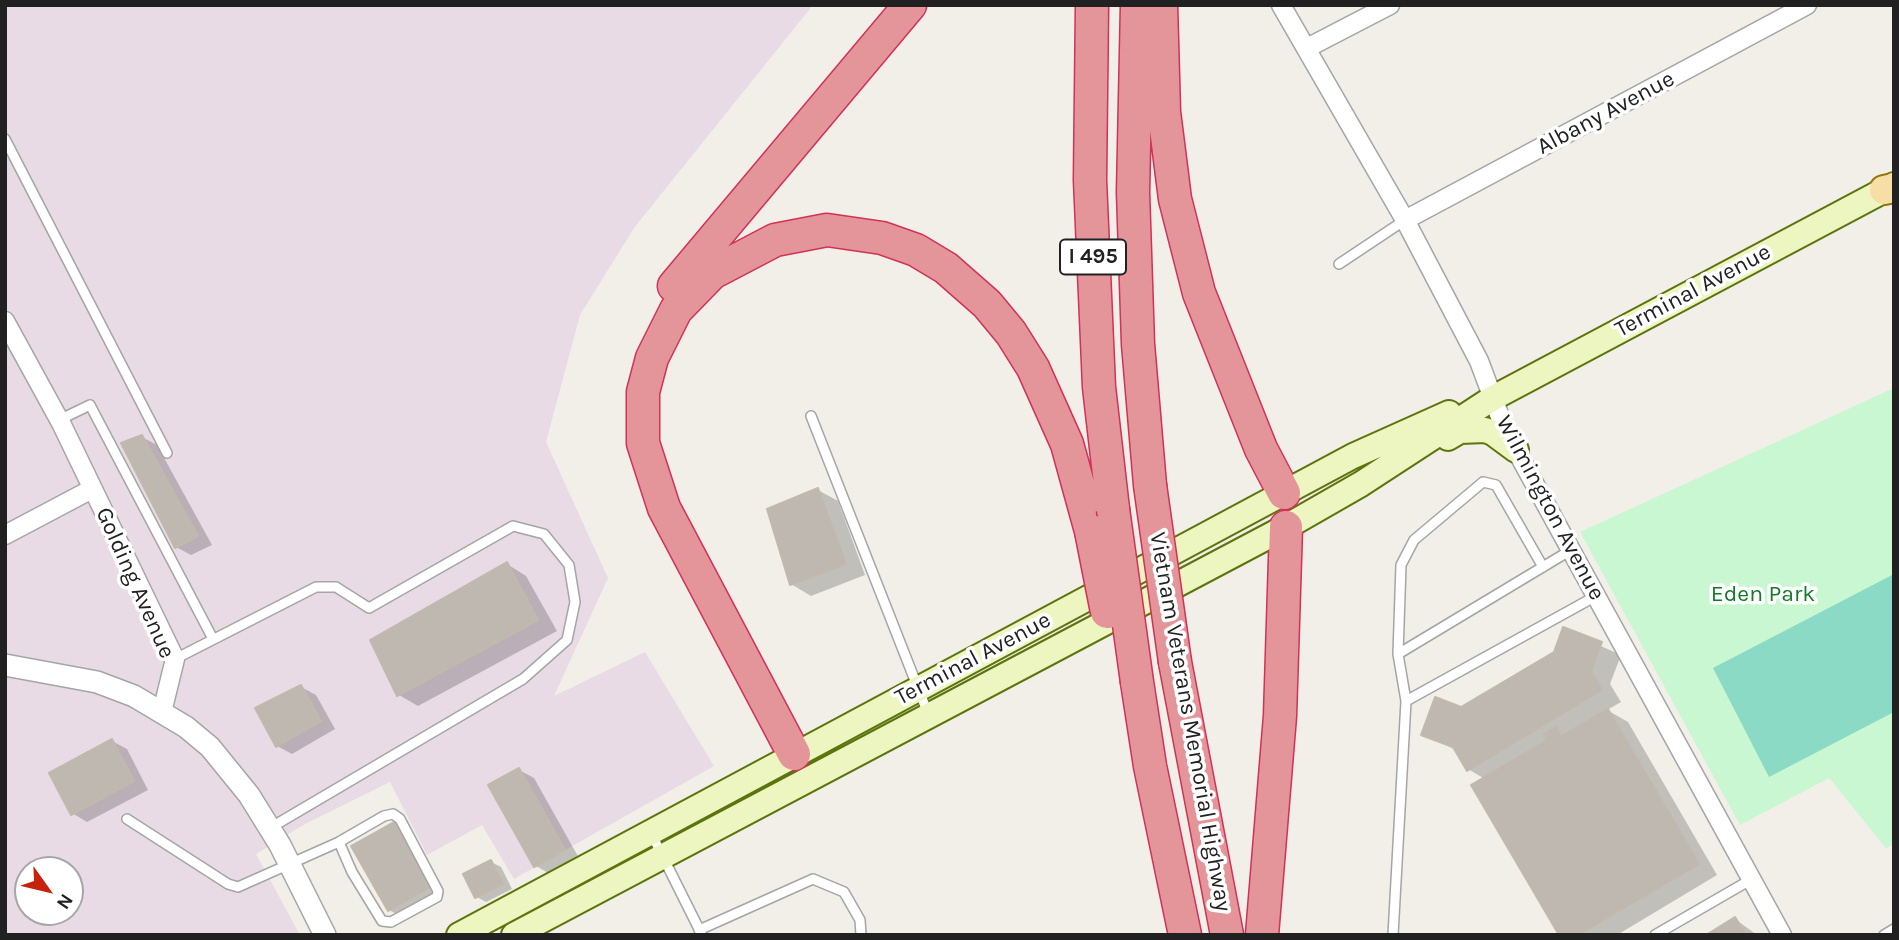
<!DOCTYPE html>
<style>
body{margin:0}
#map{position:relative;width:1899px;height:940px;overflow:hidden;background:#f1efe8;font-family:Karla,sans-serif}
canvas{display:block}
.frame{position:absolute;inset:0;border:7px solid #212121;pointer-events:none}
.north{position:absolute;left:14px;top:856px;width:70px;height:70px;box-sizing:border-box;background:#fff;border:2px solid #a6a6a6;border-radius:50%;rotate:124deg;font-size:19px;font-weight:700;line-height:28px;text-align:center;color:#212121}
.north::after{content:'';display:block;margin:auto;width:24px;height:32px;background:#c6220c;clip-path:polygon(50% 0,100% 100%,50% 72%,0 100%)}
</style>
<div id="map">
<canvas width="1899" height="940"></canvas>
<div class="frame"></div>
<div class="north">N</div>
</div>
<script>
const ctx = document.querySelector('canvas').getContext('2d');
ctx.lineJoin = 'round';
function paint(path, color) {
  ctx.fillStyle = color;
  ctx.fill(path, 'evenodd');
}
function poly(rows) {
  const path = new Path2D();
  for (const r of rows) {
    path.moveTo(r[0], r[1]);
    for (let i = 2; i < r.length; i += 2) path.lineTo(r[i], r[i + 1]);
  }
  return path;
}
function stroke(path, color, width, dash) {
  ctx.strokeStyle = color;
  ctx.lineWidth = width;
  ctx.lineCap = dash ? 'butt' : 'round';
  ctx.setLineDash(dash || []);
  ctx.stroke(path);
}
function drawText(font, color, halo, rows, align = 'center') {
  ctx.font = font + ' Karla,sans-serif';
  ctx.lineWidth = 7;
  ctx.setLineDash([]);
  ctx.textBaseline = 'middle';
  ctx.strokeStyle = halo;
  ctx.fillStyle = color;
  for (const [text, x, y, turn = 0] of rows) {
    ctx.save();
    ctx.translate(x, y);
    ctx.rotate((+turn || 0) * Math.PI / 180);
    ctx.textAlign = isNaN(turn) ? turn : align;
    if (halo) ctx.strokeText(text, 0, 0);
    ctx.fillText(text, 0, 0);
    ctx.restore();
  }
}
paint(poly([
 [5,5,813,5,634,228,580,315,546,442,608,578,554,696,645,652,714,766,514,879,482,825,427,855,390,782,305,824,256,854,300,935,5,935],
 [28,870,70,870,70,912,28,912]
]), '#e9dbe5');
paint(poly([
 [1894,388,1894,844,1886,848,1829,778,1740,825,1580,532]
]), '#c9f7d2');
paint(poly([
 [1894,574,1894,712,1769,777,1713,668]
]), '#8bdac5');
paint(poly([
 [142,437,157,445,212,545,191,555,176,547],
 [818,490,838,501,865,575,811,596,791,584],
 [507,564,526,576,557,631,418,706,399,695],
 [1564,630,1621,655,1610,684,1621,702,1607,710,1628,722,1717,875,1617,935,1561,935,1485,779,1468,769,1458,751,1423,734,1556,653],
 [301,687,316,695,335,729,292,754,277,746],
 [112,741,127,749,148,790,87,822,72,813],
 [519,770,534,778,579,858,550,874,536,866],
 [394,824,409,832,444,895,404,918,389,910],
 [491,862,501,867,512,889,486,902,477,897],
 [1735,919,1757,935,1709,935]
]), '#0003');
const building = poly([
 [142,435,198,536,175,548,121,443,142,435],
 [818,488,846,564,790,585,767,509,818,488],
 [507,562,538,620,397,696,370,640,507,562],
 [1563,627,1602,642,1591,671,1602,690,1467,771,1453,747,1421,735,1435,697,1461,707,1554,652,1563,627],
 [301,685,321,721,276,747,255,708,301,685],
 [1608,709,1699,864,1578,935,1559,935,1471,785,1547,740,1544,734,1556,727,1561,736,1608,709],
 [112,739,134,781,71,815,49,773,112,739],
 [519,768,565,850,534,867,488,785,519,768],
 [394,822,430,887,388,911,351,846,394,822],
 [491,860,503,884,475,898,463,874,491,860],
 [1735,917,1746,935,1706,935,1735,917]
]);
paint(building, '#beb8b1');
stroke(building, '#c2b8ab', 2);
const service = poly([
 [5,139,167,453],
 [1339,264,1405,220],
 [811,416,929,716],
 [59,420,90,405,213,639],
 [1398,654,1571,550],
 [175,659,316,587,336,587,369,608,513,526,544,534,569,565,575,602,567,640,523,679,270,828],
 [1406,701,1398,654,1401,565,1414,540,1483,482,1496,485,1543,567],
 [127,819,228,884,238,887,339,842,384,816,393,814,400,819,438,891,437,897,391,922,382,921,352,872,339,842],
 [651,833,701,933],
 [699,930,813,879,844,892,860,920,861,935],
 [1393,935,1406,701,1596,596],
 [1655,935,1752,879],
 [1884,935,1894,929]
]);
const minor = poly([
 [1281,5,1405,220,1479,361,1505,430,1782,935],
 [1307,48,1390,5],
 [1405,220,1807,5],
 [5,321,62,425,175,659,162,712],
 [5,535,92,489]
]);
const tertiary = poly([
 [5,665,97,682,134,696,186,727,210,747,249,795,280,845,325,935]
]);
const secondary = poly([
 [1448,438,1460,431,1485,430,1493,433,1516,450],
 [459,935,1353,456,1449,413],
 [514,935,1286,527,1361,484,1493,398,1894,185]
]);
const primary = poly([
 [1884,190,1894,188]
]);
const motorway = poly([
 [1092,5,1090,180,1099,387,1113,509],
 [1137,5,1133,192,1138,344,1150,485],
 [1161,5,1164,112,1175,199,1199,293,1261,449,1284,493],
 [674,286,910,5],
 [1175,662,1227,935],
 [1137,682,1150,766,1185,935],
 [794,754,664,508,643,443,643,392,652,358,676,310,712,273,775,240,827,230,882,238,916,250,946,268,987,304,1011,333,1033,368,1067,444,1091,531],
 [1262,935,1280,716,1286,527]
]);
stroke(service, '#a5a5a5', 12);
stroke(minor, '#a5a5a5', 21);
stroke(tertiary, '#a5a5a5', 24);
stroke(secondary, '#5c740c', 28);
stroke(primary, '#957709', 32);
stroke(motorway, '#d13256', 35);
stroke(service, '#fff', 9);
stroke(minor, '#fff', 18);
stroke(tertiary, '#fff', 21);
stroke(secondary, '#edf6c0', 24);
stroke(primary, '#f7dea7', 28);
stroke(motorway, '#e3959a', 32);
const motorwayBridge = poly([
 [1150,485,1175,662],
 [1113,509,1137,682],
 [1091,531,1107,612]
]);
stroke(motorwayBridge, '#d13256', 35, []);
stroke(motorwayBridge, '#e3959a', 32);
for (const [x, y, w] of [
 [1093,257,66]
]) {
  const box = new Path2D();
  box.roundRect(x - w / 2, y - 17.5, w, 35, 5);
  ctx.fillStyle = '#fff';
  ctx.fill(box);
  stroke(box, '#212121', 2);
}
drawText('bold 21px', '#212121', null, [
 ["I 495",1093,257]
]);
drawText('23px', '#212121', '#fff', [
 ["Albany Avenue",1606,113,-28],
 ["Terminal Avenue",1693,291,-28],
 ["Wilmington Avenue",1550,508,62],
 ["Golding Avenue",135,583,66],
 ["Terminal Avenue",973,659,-28],
 ["Vietnam Veterans Memorial Highway",1190,722,80]
]);
drawText('23px', '#137b28', '#fff', [
 ["Eden Park",1763,594]
]);
</script>
